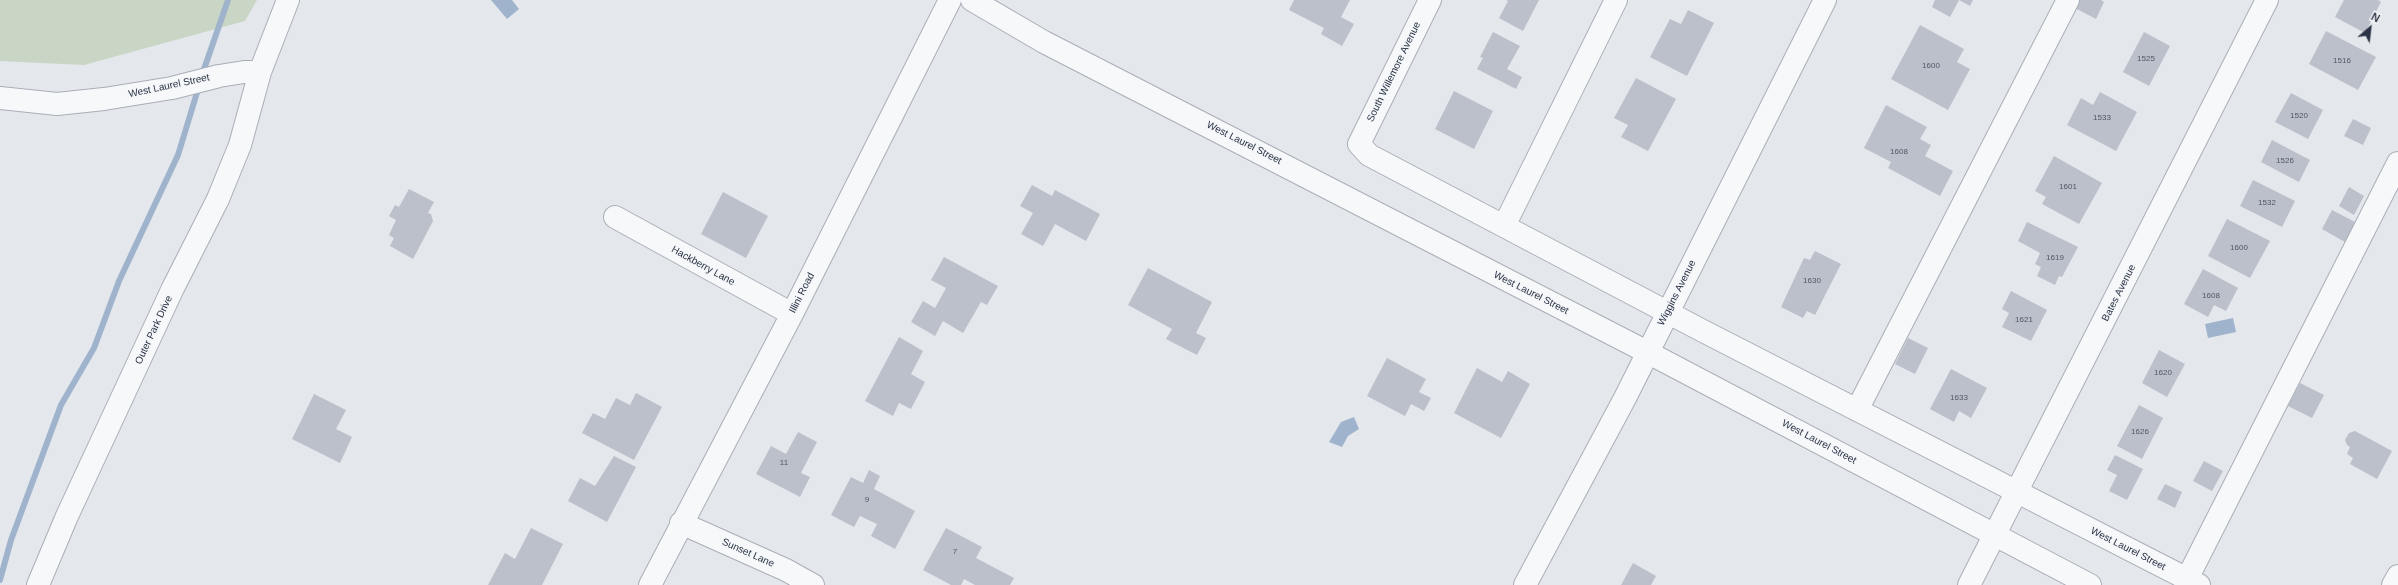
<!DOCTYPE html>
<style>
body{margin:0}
#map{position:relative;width:2398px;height:585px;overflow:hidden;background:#e4e7ec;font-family:Arial,sans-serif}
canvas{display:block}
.north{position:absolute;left:2350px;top:8px;width:40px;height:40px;-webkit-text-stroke:3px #f4f6f9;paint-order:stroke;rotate:28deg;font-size:11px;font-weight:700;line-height:16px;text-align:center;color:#2b3445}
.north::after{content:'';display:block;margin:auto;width:14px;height:18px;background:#2b3445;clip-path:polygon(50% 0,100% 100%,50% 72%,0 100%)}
</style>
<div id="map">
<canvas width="2398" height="585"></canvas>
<div class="north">N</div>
</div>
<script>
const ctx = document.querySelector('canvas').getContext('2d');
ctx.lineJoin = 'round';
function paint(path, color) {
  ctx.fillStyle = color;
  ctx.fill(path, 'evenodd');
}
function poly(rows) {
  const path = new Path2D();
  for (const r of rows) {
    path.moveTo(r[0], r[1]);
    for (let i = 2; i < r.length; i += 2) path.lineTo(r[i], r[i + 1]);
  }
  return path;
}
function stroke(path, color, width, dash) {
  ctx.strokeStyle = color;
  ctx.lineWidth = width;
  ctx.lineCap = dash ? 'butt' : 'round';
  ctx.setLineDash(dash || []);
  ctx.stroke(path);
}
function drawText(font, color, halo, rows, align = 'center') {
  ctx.font = font + ' Arial,sans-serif';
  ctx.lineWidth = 3;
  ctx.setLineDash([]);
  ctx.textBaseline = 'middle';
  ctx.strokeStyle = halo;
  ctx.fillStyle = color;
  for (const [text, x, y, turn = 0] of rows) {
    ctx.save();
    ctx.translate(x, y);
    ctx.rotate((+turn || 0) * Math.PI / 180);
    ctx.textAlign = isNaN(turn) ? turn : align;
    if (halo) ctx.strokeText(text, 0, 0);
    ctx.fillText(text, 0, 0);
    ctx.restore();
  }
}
paint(poly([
 [0,0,257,0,245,21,84,65,0,61]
]), '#c9d6c5');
paint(poly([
 [491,0,512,0,519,9,507,19],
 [2233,318,2236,332,2208,338,2205,324],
 [1354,417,1359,429,1348,436,1342,447,1329,442,1341,422]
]), '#9fb4cc');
stroke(poly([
 [202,75,228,0],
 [0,580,11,540,61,405,94,348,119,281,178,155,199,86]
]), '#9fb4cc', 6);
paint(poly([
 [1294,0,1350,0,1341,17,1354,24,1342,46,1321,34,1324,28,1289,10],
 [1506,0,1539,0,1523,31,1499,18,1508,1],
 [1935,0,1973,0,1970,6,1959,0,1950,17,1932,7],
 [2079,0,2101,0,2104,2,2096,19,2075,8],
 [2344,0,2378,0,2381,2,2365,33,2335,17],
 [1688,10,1714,23,1687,76,1650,57,1670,19,1681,24],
 [1920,25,1964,49,1957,62,1970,69,1948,110,1891,79],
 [2326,31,2376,57,2358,90,2309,64],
 [1493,32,1520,46,1507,69,1522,77,1516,89,1477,69,1483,58,1480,57],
 [2144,32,2170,46,2149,86,2123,72],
 [1636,78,1676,99,1648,151,1621,137,1628,125,1614,118],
 [1454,91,1493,111,1474,149,1435,129],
 [2100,92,2137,112,2116,151,2067,125,2081,98,2093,105],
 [2291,93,2323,110,2308,139,2275,122],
 [1886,105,1927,127,1920,139,1931,145,1925,156,1953,171,1940,196,1888,168,1891,162,1864,148],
 [2353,119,2371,128,2363,145,2344,136],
 [2272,140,2310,160,2299,182,2261,162],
 [2054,156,2102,183,2079,224,2042,204,2046,197,2035,191],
 [2253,180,2295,201,2282,227,2240,206],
 [1032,185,1052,196,1055,190,1100,214,1086,241,1055,224,1043,246,1021,234,1033,213,1020,206],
 [2349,187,2364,196,2354,215,2339,206],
 [409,189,434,202,428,213,431,214,433,221,413,259,390,246,394,238,389,235,396,220,389,216,395,205,399,207],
 [723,192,768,216,746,258,701,234],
 [2332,210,2355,222,2345,242,2322,229],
 [2227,219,2270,241,2250,278,2208,256],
 [2027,222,2078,247,2062,277,2059,276,2055,285,2037,276,2041,267,2035,264,2040,253,2018,241],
 [1815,251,1841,264,1815,315,1807,311,1803,318,1781,307,1804,258,1810,260],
 [944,257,998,286,987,305,981,302,963,333,943,321,935,336,911,322,923,301,935,308,946,288,931,280],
 [1148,268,1212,302,1196,333,1206,338,1197,355,1166,339,1172,329,1128,305],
 [2203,269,2238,288,2226,311,2214,305,2208,317,2184,304],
 [2011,291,2047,310,2031,341,2002,327,2009,313,2002,309],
 [899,337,923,351,911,374,925,382,911,409,899,403,893,416,865,401],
 [1908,338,1928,348,1915,374,1895,364],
 [2159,350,2185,364,2167,397,2142,383],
 [1387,358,1426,379,1419,392,1431,398,1424,411,1411,404,1405,416,1367,396],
 [1477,368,1502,382,1508,371,1530,384,1501,438,1454,413],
 [1951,369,1987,388,1971,418,1959,411,1954,422,1930,409],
 [2300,383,2324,395,2312,418,2288,406],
 [636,393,662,407,634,460,582,433,593,413,605,419,616,398,630,405],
 [314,394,346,410,336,429,352,437,340,463,292,439],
 [2139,405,2163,418,2142,459,2117,446],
 [2355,431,2392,451,2377,479,2350,464,2353,458,2347,454,2350,447,2347,445,2345,440,2349,433],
 [798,432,817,442,801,473,810,477,800,497,756,474,771,446,786,454],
 [2115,455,2143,469,2127,500,2109,491,2117,475,2107,470],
 [614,456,636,467,607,522,568,501,580,478,595,486],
 [2204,461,2223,471,2212,491,2193,481],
 [869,470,880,476,874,489,915,511,895,549,871,536,877,524,860,516,854,527,831,515,851,477,863,483],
 [2165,484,2182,492,2175,508,2157,499],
 [531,528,563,544,542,585,488,585,505,553,515,559],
 [946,528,982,547,976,558,1014,578,1010,585,975,585,964,579,961,585,951,585,923,570],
 [1633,563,1656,576,1651,585,1621,585]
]), '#bbc0ca');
const minor = poly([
 [972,0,1044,42,1647,352,2090,585],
 [1430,0,1359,144,1369,155,1703,331,2199,585],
 [0,98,57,104,104,99,172,88,219,76,244,72,260,72,288,0],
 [615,217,792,314],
 [1504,226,1616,0],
 [1857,410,2068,0],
 [681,523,786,570,813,585],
 [2187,579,2398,163],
 [38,585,67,516,172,290,218,199,240,145,260,72],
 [650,585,792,314,950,0],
 [1525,585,1625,398,1825,0],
 [1969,585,2267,0],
 [2393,585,2398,576]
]);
stroke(minor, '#a9aeb7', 24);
stroke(minor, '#f7f8fa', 22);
drawText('8px', '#4f5766', null, [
 ["1525",2146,59],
 ["1516",2342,61],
 ["1600",1931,66],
 ["1520",2299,116],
 ["1533",2102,118],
 ["1608",1899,152],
 ["1526",2285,161],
 ["1601",2068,187],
 ["1532",2267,203],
 ["1600",2239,248],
 ["1619",2055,258],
 ["1630",1812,281],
 ["1608",2211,296],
 ["1621",2024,320],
 ["1620",2163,373],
 ["1633",1959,398],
 ["1626",2140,432],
 ["11",784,463],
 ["9",867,500],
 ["7",955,552]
]);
drawText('10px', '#2b3445', '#f4f6f9', [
 ["South Willemore Avenue",1394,72,-64],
 ["West Laurel Street",169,86,-12],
 ["West Laurel Street",1244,143,27],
 ["Hackberry Lane",703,266,29],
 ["Illini Road",802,293,-63],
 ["West Laurel Street",1531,293,27],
 ["Wiggins Avenue",1677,293,-63],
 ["Bates Avenue",2119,293,-63],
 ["Outer Park Drive",154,330,-65],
 ["West Laurel Street",1819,442,28],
 ["West Laurel Street",2128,549,27],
 ["Sunset Lane",748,553,24]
]);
</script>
